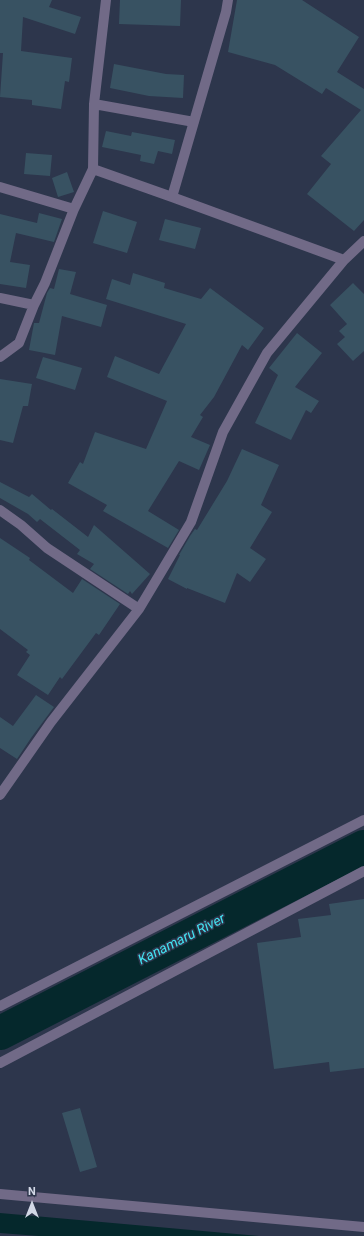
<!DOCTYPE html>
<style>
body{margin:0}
#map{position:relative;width:364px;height:1236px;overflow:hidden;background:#2d364c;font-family:Roboto,sans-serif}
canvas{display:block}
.north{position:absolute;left:12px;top:1184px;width:40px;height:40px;-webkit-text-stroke:3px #2d364c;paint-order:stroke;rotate:0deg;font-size:11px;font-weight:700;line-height:16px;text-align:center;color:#d2d8e6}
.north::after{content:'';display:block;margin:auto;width:14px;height:18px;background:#d2d8e6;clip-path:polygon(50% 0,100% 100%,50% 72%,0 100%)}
</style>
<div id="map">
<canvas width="364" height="1236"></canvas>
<div class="north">N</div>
</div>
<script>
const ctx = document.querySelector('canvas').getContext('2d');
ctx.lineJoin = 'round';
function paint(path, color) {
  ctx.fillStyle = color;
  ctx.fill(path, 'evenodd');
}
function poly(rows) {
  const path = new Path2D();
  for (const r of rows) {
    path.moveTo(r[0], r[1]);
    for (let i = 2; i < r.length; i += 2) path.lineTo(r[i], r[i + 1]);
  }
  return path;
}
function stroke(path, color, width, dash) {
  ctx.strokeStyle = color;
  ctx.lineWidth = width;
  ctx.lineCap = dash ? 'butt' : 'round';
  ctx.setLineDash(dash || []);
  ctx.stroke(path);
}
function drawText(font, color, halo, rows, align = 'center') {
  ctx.font = font + ' Roboto,sans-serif';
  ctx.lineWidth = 3;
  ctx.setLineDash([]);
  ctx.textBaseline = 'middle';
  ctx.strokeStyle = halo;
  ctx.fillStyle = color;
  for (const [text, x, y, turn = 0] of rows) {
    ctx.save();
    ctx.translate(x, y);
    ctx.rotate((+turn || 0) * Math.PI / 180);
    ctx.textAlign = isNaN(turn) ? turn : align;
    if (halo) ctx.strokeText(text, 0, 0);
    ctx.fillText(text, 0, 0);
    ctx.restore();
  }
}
paint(poly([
 [0,1213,259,1236,39,1236,0,1233]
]), '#05282c');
stroke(poly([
 [0,1033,364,847]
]), '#05282c', 34);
paint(poly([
 [0,0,52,0,49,7,81,17,75,34,23,17,21,51,72,58,69,82,65,81,61,109,32,105,32,100,0,97,3,53,0,53],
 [120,0,181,0,180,26,119,24],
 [237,0,302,0,359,37,337,72,364,89,364,220,354,231,307,194,331,164,321,156,361,110,326,88,322,94,275,65,228,52],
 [114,64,166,74,184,75,183,98,149,96,110,88],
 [106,131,131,136,132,132,175,140,172,154,158,151,154,164,140,161,141,155,102,147],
 [26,153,52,155,50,176,24,174],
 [67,172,74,192,58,197,52,178],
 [103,211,137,222,127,253,93,243],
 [39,213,62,219,54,242,16,233,10,262,30,265,26,288,0,284,0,214,37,223],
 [165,219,201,228,195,249,159,240],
 [59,269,76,272,70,294,107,305,101,327,62,316,55,355,29,350,34,323,39,323,47,293,50,288,54,289],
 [133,273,165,283,164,288,201,299,210,288,264,328,248,350,242,345,214,397,200,415,203,417,191,437,210,445,199,470,179,461,148,511,179,530,168,548,103,511,107,505,68,483,80,462,83,464,95,432,146,449,167,401,107,377,115,356,159,374,186,324,106,299,112,279,130,285],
 [353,283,364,294,364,351,353,361,337,344,345,337,339,331,347,324,330,305],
 [297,333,322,353,295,387,319,401,311,413,306,410,291,440,255,423,278,375,269,368],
 [43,357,82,368,75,390,36,378],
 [0,379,32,384,28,406,23,406,13,443,0,440],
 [242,449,279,465,261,505,272,512,250,548,266,559,250,582,237,573,225,603,187,588,187,589,168,579,180,555,179,555,190,536,195,529,197,530,227,481],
 [0,482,29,497,32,494,51,510,52,509,88,537,94,525,150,574,132,594,130,591,128,594,90,569,94,564,77,554,80,550,40,519,37,522,28,514,0,498],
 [0,538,30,558,29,560,73,593,82,579,120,604,99,635,96,633,62,679,60,677,48,695,17,675,30,655,26,652,28,650,0,629],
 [36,695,54,707,31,738,17,759,0,748,0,717,13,726],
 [364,899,364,1068,330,1072,329,1062,274,1069,257,943,301,937,298,919,331,915,329,904],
 [80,1108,97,1167,80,1172,62,1113]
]), '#385262');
stroke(poly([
 [106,0,94,104,93,169,172,197,344,260],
 [94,104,194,122],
 [0,187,74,209],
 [172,197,226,12,228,0],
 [0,298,34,305],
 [0,357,19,343,34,305,45,283,74,209,93,169],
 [0,510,21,525,47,548,139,609],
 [0,795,51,722,139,609,191,522,223,432,267,353,344,260,364,241],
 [0,1006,364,820],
 [0,1063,364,871],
 [0,1194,364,1227]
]), '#716a87', 10);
drawText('italic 14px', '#43e2f1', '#2d364c', [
 ["Kanamaru River",182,940,-27]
]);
</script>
